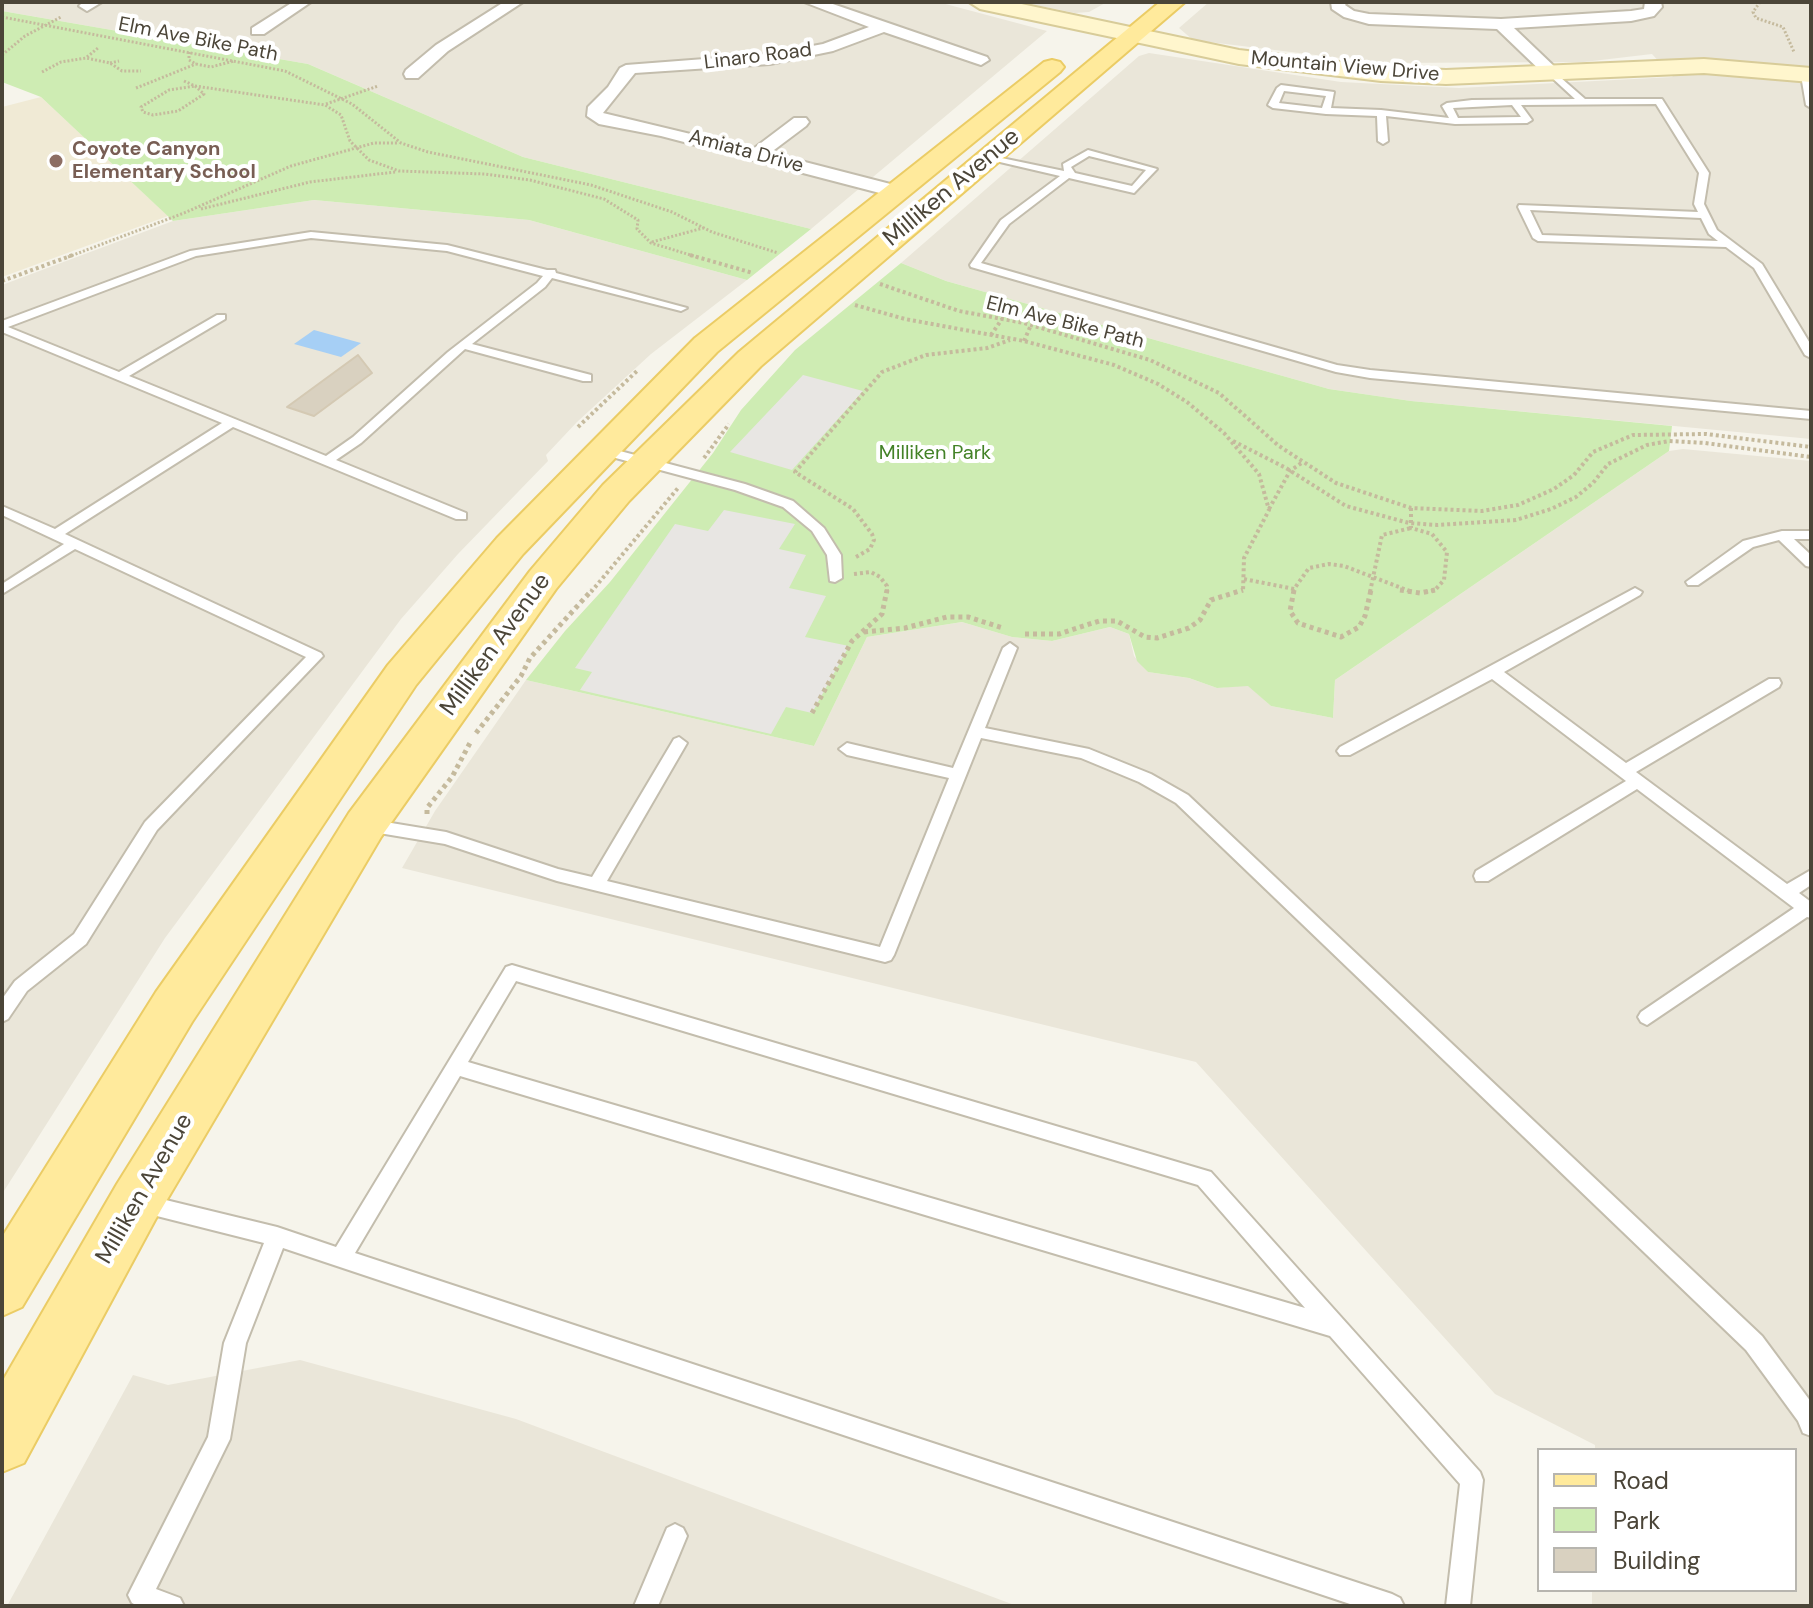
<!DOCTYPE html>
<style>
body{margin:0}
#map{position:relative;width:1813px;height:1608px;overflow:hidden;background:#f6f4eb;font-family:"DM Sans",sans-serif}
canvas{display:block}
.frame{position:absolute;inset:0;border:4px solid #4b4538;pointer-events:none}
.legend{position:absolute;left:1537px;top:1448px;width:260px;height:144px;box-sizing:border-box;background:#fff;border:2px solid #b7b5af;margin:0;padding:10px 14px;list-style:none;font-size:24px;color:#4b4538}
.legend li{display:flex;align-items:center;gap:16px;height:40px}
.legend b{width:40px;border:2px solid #b7b5af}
</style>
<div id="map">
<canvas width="1813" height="1608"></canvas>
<div class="frame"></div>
<ul class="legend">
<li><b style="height:10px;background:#ffea9c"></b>Road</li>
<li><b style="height:22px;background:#ceecb3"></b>Park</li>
<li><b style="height:22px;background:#d9d1c0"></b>Building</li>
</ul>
</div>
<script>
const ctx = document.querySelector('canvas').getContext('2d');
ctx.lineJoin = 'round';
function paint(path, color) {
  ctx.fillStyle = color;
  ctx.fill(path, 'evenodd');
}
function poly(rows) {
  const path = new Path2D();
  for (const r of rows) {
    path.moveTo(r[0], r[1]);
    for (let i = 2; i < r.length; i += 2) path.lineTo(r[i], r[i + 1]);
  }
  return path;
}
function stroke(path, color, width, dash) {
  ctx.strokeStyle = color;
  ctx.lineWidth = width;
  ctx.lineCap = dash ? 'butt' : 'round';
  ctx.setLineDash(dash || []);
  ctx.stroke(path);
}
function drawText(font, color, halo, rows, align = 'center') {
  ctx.font = font + ' "DM Sans",sans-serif';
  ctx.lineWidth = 8;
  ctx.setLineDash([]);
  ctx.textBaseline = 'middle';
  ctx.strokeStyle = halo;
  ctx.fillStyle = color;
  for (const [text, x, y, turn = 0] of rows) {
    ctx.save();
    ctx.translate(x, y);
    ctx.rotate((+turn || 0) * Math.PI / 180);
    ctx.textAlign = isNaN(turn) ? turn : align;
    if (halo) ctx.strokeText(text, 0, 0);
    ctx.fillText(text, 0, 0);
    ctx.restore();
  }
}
paint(poly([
 [2,2,938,2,1047,31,811,229,523,157,308,64,2,11],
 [1020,2,1107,2,1089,12,1075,13],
 [1209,2,1811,2,1811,439,1411,401,1329,389,946,281,901,263,1139,56,1149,53,1341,82,1459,88,1673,77,1652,54,1584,62,1381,63,1193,40,1179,28],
 [314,200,529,220,747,280,651,354,577,422,546,455,548,461,458,554,401,619,165,938,2,1194,2,285,173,221],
 [1683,449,1811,461,1811,1606,1592,1606,1592,1590,1795,1590,1795,1450,1595,1450,1595,1445,1495,1394,1196,1062,402,868,435,811,526,680,814,746,867,637,962,622,1012,637,1052,641,1110,627,1129,634,1134,656,1148,672,1189,678,1217,688,1248,685,1271,706,1333,718,1335,680,1669,451],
 [300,1360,516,1419,1017,1606,7,1606,133,1375,168,1385]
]), '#eae6d9');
paint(poly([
 [41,97,168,216,2,277,2,107]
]), '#f0ead5');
paint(poly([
 [2,11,308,64,523,157,811,229,747,280,529,220,314,200,173,221,41,97,2,82],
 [901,263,946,281,1329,389,1411,401,1672,426,1669,451,1335,680,1333,718,1271,706,1248,686,1217,688,1189,678,1148,672,1137,661,1129,634,1110,627,1052,641,1012,637,962,622,867,637,814,746,526,680,565,631,610,582,713,453,741,410,795,350]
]), '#ceecb3');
paint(poly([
 [803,375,863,391,792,470,730,452],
 [724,510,795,524,779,549,806,555,789,588,826,596,805,637,849,646,812,713,786,707,771,734,580,690,592,672,575,668,675,524,708,531]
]), '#e8e6e3');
paint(poly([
 [314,330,361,343,341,357,294,344]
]), '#a6cff5');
const building = poly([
 [358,355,372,373,314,416,287,407,358,355]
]);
paint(building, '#d9d1c0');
stroke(building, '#d4c9b3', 2);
const lane = poly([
 [1552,70,1585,99,1662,99,1709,173,1704,204,1717,230,1762,264,1811,345,1811,358,1805,355,1754,268,1726,247,1538,241,1533,238,1518,207,1519,205,1698,212,1694,204,1699,173,1656,104,1521,105,1532,120,1527,123,1455,124,1386,116,1388,141,1383,144,1378,141,1377,116,1326,114,1273,108,1268,105,1277,88,1281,85,1334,92,1331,108,1381,110,1449,118,1442,106,1447,103,1472,100,1575,99,1549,75,1549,71,1552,70],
 [1284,91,1326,96,1322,108,1279,103,1284,91],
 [1512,105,1521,117,1458,118,1453,108,1512,105],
 [1530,210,1701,218,1709,234,1718,241,1542,235,1530,210],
 [1805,72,1809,75,1811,83,1811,108,1806,105,1801,75,1805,72],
 [1088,150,1157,169,1134,193,1069,178,1009,224,981,263,1337,365,1370,370,1811,411,1811,419,1370,378,1336,372,971,267,970,265,1001,220,1060,176,987,159,987,155,1064,171,1063,164,1088,150],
 [1089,156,1146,170,1132,186,1075,173,1071,167,1089,156],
 [311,232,447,245,547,270,555,270,556,273,687,308,681,311,552,278,545,287,472,344,591,375,591,381,583,381,465,349,361,443,336,460,466,513,466,519,456,519,233,427,65,534,321,653,323,656,157,830,86,944,27,991,8,1019,2,1022,2,999,15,981,74,934,145,822,306,657,75,549,2,594,2,584,64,544,2,515,2,506,55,529,222,423,2,332,2,321,190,251,311,232],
 [311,238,447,251,543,276,537,283,448,352,353,437,326,456,129,376,225,319,225,315,217,315,119,372,8,327,196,256,311,238],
 [601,446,745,484,793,501,824,528,841,555,842,578,835,582,830,581,827,555,812,531,783,507,735,490,597,453,597,447,601,446],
 [1782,531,1811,531,1811,539,1794,539,1811,555,1811,567,1806,566,1779,540,1753,547,1698,585,1688,585,1686,582,1743,541,1782,531],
 [1635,588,1642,592,1640,595,1504,672,1626,763,1769,679,1779,679,1781,683,1779,687,1636,772,1787,884,1811,870,1811,885,1799,893,1811,902,1811,918,1807,917,1647,1025,1641,1022,1638,1017,1641,1012,1794,908,1637,789,1488,881,1476,881,1474,876,1476,871,1626,781,1492,679,1350,755,1340,755,1337,751,1340,747,1635,588],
 [1010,643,1017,648,985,728,1089,749,1151,774,1188,795,1762,1336,1811,1402,1811,1436,1803,1433,1798,1421,1746,1350,1176,803,1139,782,1081,758,981,738,894,955,891,960,885,962,557,881,445,844,367,831,361,829,359,825,361,821,367,819,446,832,558,869,592,877,674,739,679,737,687,743,607,881,880,947,949,778,847,755,839,749,847,743,953,768,1003,648,1010,643],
 [512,965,1211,1172,1480,1472,1483,1480,1470,1606,1446,1606,1460,1484,1330,1336,460,1076,355,1253,1392,1594,1400,1598,1404,1606,1356,1606,283,1248,246,1343,230,1439,156,1589,180,1598,184,1606,138,1606,132,1603,128,1595,132,1587,208,1437,224,1343,264,1243,141,1212,134,1210,131,1203,134,1196,141,1194,277,1227,336,1247,506,967,512,965],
 [516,981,1198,1185,1305,1308,468,1062,516,981],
 [675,1524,683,1528,687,1536,658,1606,634,1606,667,1528,675,1524]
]);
const street = poly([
 [83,2,102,2,87,11,79,6,83,2],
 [293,2,311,2,264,34,252,34,252,28,293,2],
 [504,2,523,2,448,51,418,78,406,78,404,74,406,70,436,45,504,2],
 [804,2,827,2,987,57,989,60,981,65,975,63,884,32,833,51,770,64,635,73,603,113,753,149,794,118,806,118,809,122,806,126,770,153,902,187,904,191,902,195,895,197,661,136,599,124,587,116,588,107,608,87,620,68,626,65,770,54,823,44,869,27,804,2],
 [1331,2,1347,2,1345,5,1354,11,1369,14,1501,19,1631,11,1644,9,1645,2,1661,2,1662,7,1654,16,1631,21,1514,28,1558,70,1560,73,1558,76,1552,78,1546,76,1497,29,1369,24,1344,17,1332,9,1331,2]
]);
const secondary = poly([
 [969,2,1012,2,1239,50,1381,67,1446,70,1704,59,1811,68,1811,82,1704,73,1446,84,1381,81,1239,64,980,9,969,2]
]);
const primary = poly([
 [1160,2,1185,2,761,366,629,501,556,589,381,837,155,1220,24,1463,2,1472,2,1382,117,1184,349,813,530,571,603,485,739,352,1160,2],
 [1052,60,1060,62,1064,67,1060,72,717,352,523,554,416,685,192,1022,22,1307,2,1316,2,1237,156,992,388,665,497,538,695,338,1044,62,1052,60]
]);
stroke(lane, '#c3bdad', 4);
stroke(street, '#c3bdad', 4);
stroke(secondary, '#d8cc99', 4);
stroke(primary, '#ebcc65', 4);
stroke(poly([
 [1760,2,1753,12,1756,18,1783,27,1794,52],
 [2,17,285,71,352,104,401,143,428,152,591,185,672,212,712,232,778,253],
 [189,52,189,60,196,64,211,67,234,61],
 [2,55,25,36,61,17],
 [87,57,98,48],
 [110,63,119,61],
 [42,72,61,62,86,58,110,63,122,71,141,71],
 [184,81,195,86,325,105,341,115,350,141,369,160,399,171,485,174,530,180,604,199,638,220,637,229,651,243,697,257],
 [195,86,204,94,178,111,153,115,143,112,141,107,169,90,195,86],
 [136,88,196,64],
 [326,104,378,86],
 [201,209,310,182,395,172],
 [652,242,703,228],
 [68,257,184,213,291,166,374,143,399,143]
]), '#c5ba9d', 3, [2, 2]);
stroke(poly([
 [690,255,753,273],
 [2,281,73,255],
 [880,284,959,311,1024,323,1150,360,1219,393,1279,446,1336,483,1411,508,1482,511,1518,505,1554,489,1574,475,1593,452,1633,435,1706,434,1811,447],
 [855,305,905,319,1024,341,1114,365,1158,384,1187,402,1224,433,1259,474,1269,510,1244,558,1243,592],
 [991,335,1002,319],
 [1024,341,1031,325],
 [578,427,638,370],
 [1233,441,1286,468,1346,506,1409,523,1437,525,1516,520,1551,509,1576,497,1593,483,1608,464,1647,445,1669,441,1705,443,1811,457],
 [704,458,729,424],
 [1411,508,1411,528,1432,534,1447,552,1444,580,1435,590,1426,592],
 [1269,509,1290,471,1303,462],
 [856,557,870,549,874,540,872,534,853,509,795,472,882,372,926,355,987,348,1010,340],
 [854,574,871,572,880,577,887,586,887,592],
 [1244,579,1294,589,1309,568,1329,564,1344,566,1412,592],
 [591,592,678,488],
 [1370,592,1382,535,1411,528]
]), '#c5ba9d', 4, [3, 3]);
stroke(poly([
 [1294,590,1290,611,1298,623,1341,637,1359,627,1365,616,1371,590],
 [1400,590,1420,593,1435,590],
 [864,632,905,628,947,617,968,617,1003,628],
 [1025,634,1059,634,1099,621,1117,621,1145,637,1157,638,1189,628,1200,620,1211,600,1243,590],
 [812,713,852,641,882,614,887,590],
 [476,733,521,676,530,658,592,590],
 [427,814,427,808,452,777,471,741]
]), '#c5ba9d', 5, [4, 4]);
paint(lane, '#fff');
paint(street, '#fff');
paint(secondary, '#fff6cd');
paint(primary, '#ffea9c');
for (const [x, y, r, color] of [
 [56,161,8,"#8d6e63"]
]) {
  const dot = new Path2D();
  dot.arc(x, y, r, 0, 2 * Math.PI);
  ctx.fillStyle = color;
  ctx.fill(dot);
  stroke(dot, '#fff', 3);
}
drawText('20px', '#4b4538', '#fff', [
 ["Elm Ave Bike Path",198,40,11],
 ["Linaro Road",758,57,-7],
 ["Mountain View Drive",1345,67,5],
 ["Amiata Drive",746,152,15],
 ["Elm Ave Bike Path",1065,323,14]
]);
drawText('bold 20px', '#785e54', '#fff', [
 ["Coyote Canyon",72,150],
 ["Elementary School",72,173]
], 'left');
drawText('20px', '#438227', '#fff', [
 ["Milliken Park",935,454]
]);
drawText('24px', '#4b4538', '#fff', [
 ["Milliken Avenue",952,188,-40],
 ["Milliken Avenue",496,645,-54],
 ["Milliken Avenue",145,1189,-60]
]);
</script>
